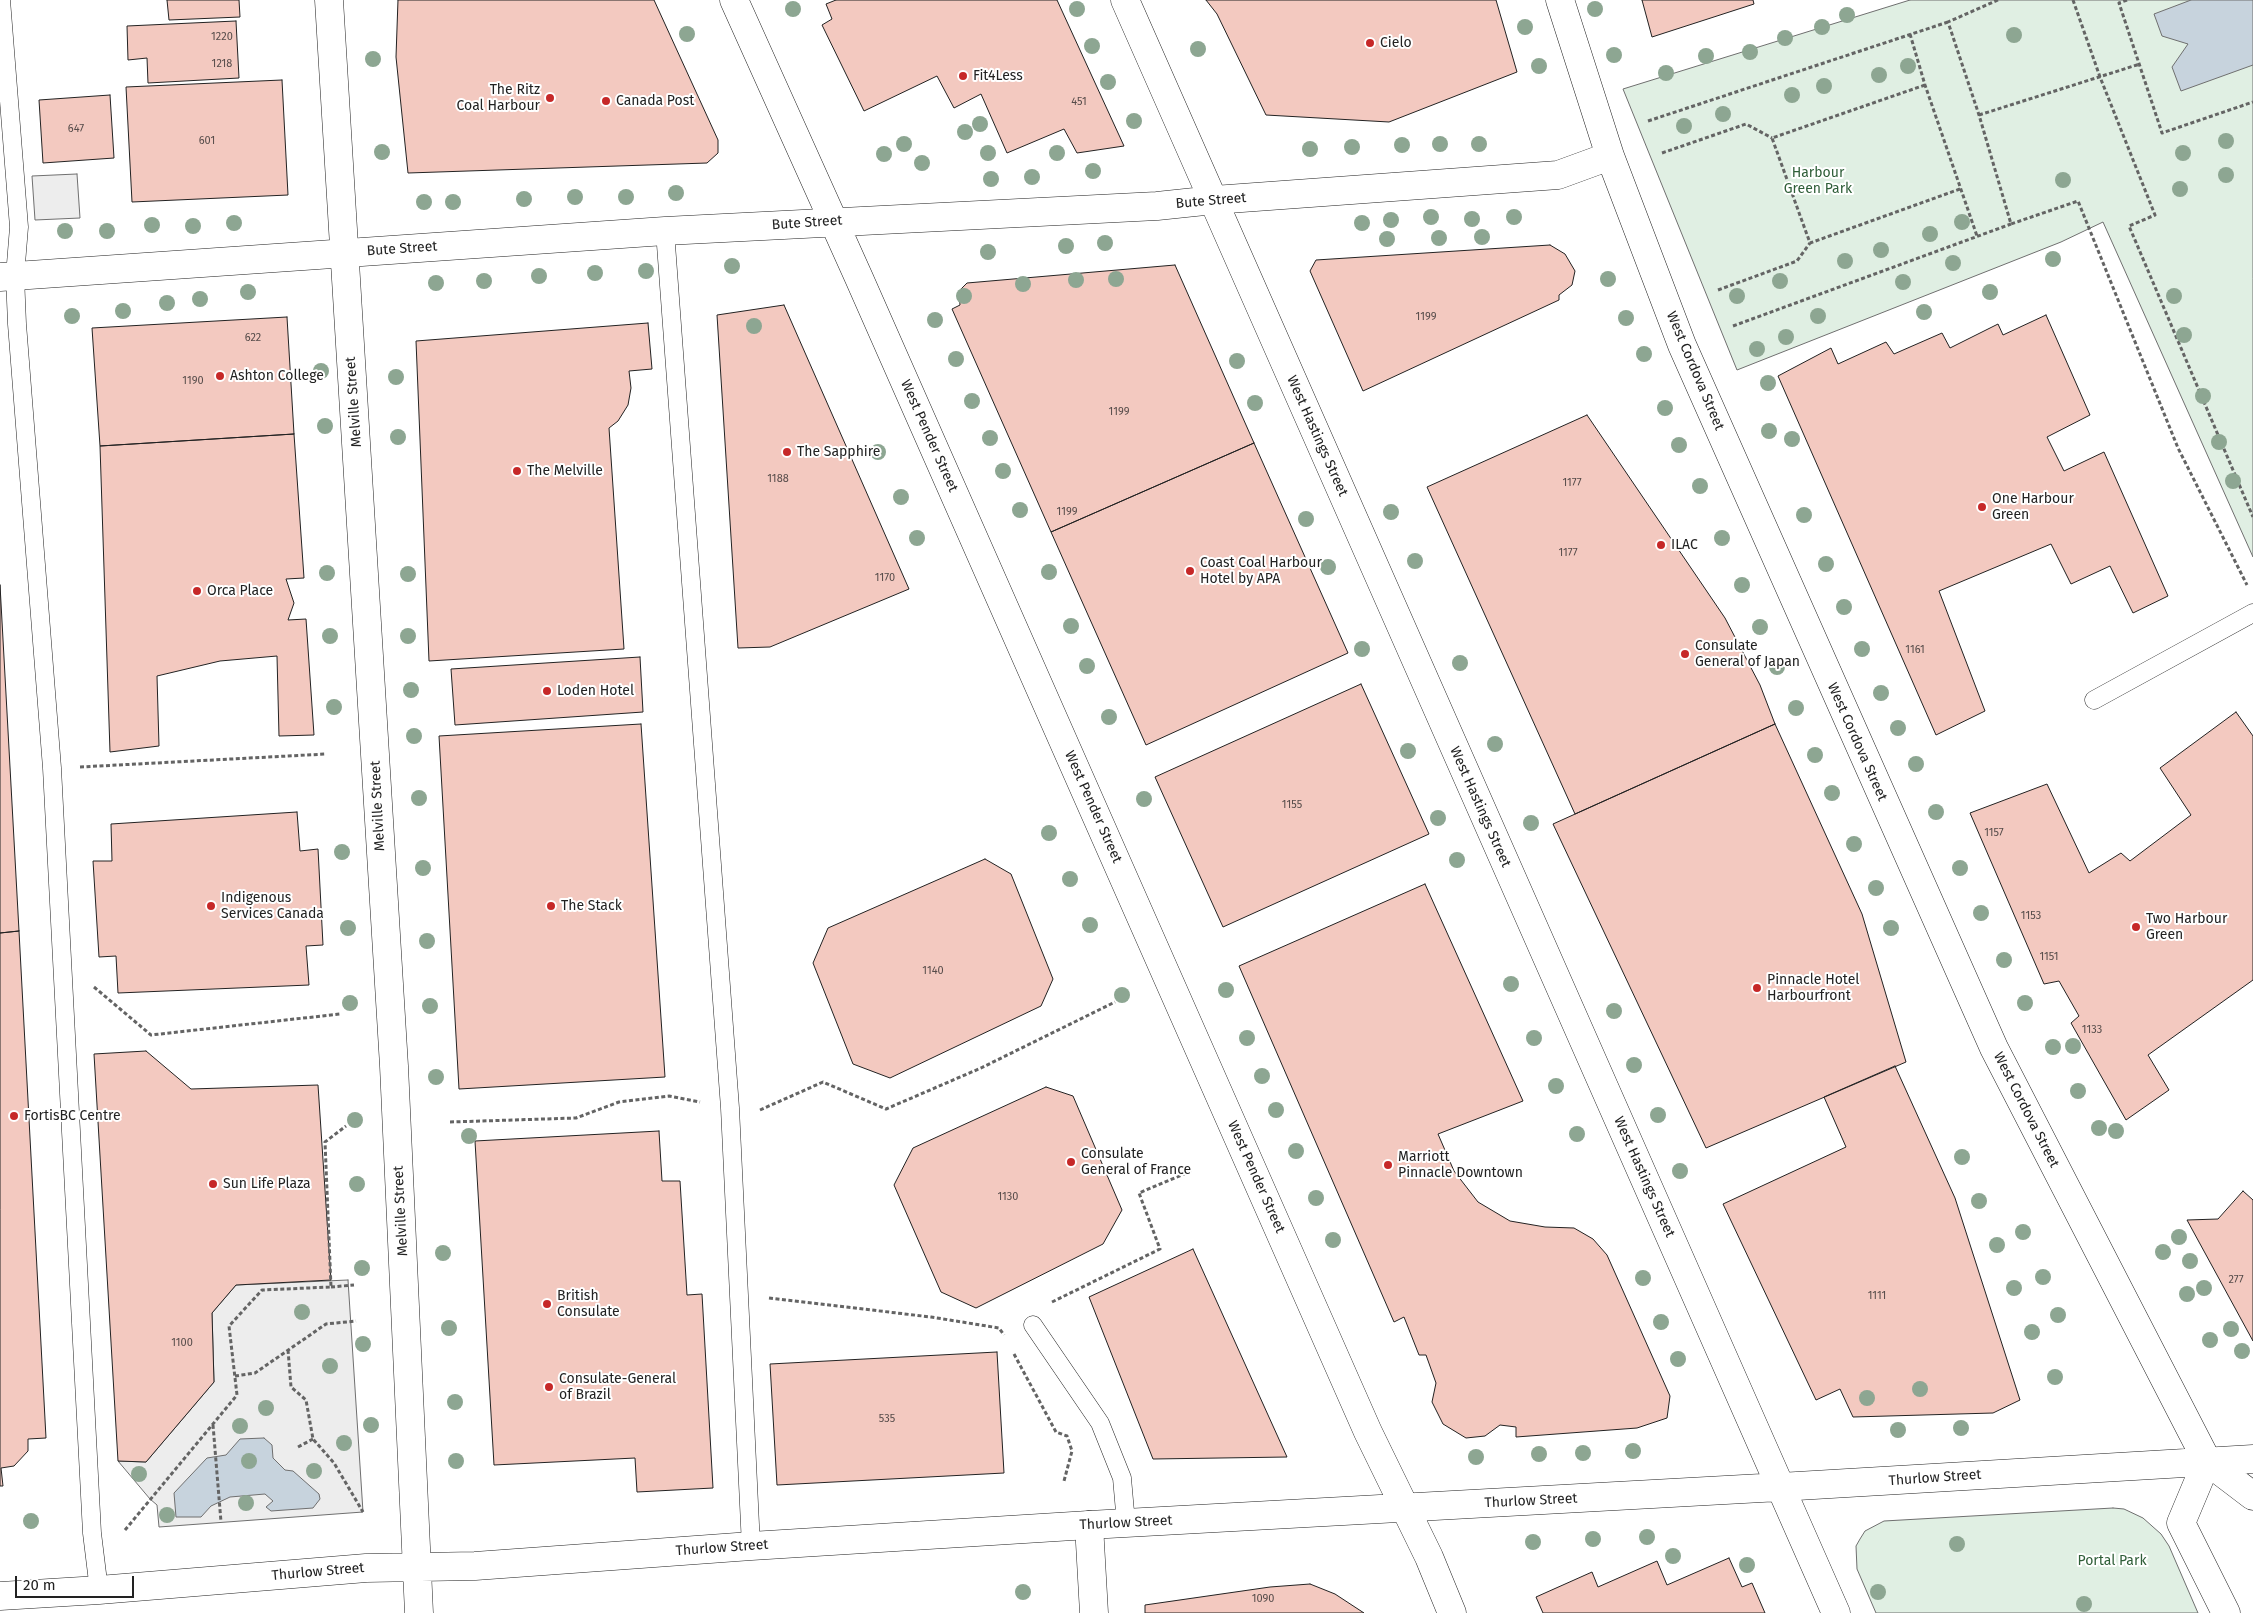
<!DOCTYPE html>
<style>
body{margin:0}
#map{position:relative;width:2253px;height:1613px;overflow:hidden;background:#fff;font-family:"Fira Sans",sans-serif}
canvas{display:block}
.scale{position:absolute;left:15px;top:1576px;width:119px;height:22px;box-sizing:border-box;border:2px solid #222;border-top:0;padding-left:6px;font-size:15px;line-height:18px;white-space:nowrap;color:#222;-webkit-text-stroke:4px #fff;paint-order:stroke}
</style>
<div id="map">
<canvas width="2253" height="1613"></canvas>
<div class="scale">20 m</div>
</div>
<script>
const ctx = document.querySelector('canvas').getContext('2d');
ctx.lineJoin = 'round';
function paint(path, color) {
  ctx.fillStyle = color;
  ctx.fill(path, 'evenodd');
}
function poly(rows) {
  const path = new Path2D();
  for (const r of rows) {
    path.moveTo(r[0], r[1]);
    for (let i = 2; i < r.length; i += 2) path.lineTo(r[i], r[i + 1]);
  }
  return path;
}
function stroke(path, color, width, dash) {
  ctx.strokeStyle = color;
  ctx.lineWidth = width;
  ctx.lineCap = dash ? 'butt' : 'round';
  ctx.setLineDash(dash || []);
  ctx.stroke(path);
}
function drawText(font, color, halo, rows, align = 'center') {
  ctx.font = font + ' "Fira Sans",sans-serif';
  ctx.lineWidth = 4;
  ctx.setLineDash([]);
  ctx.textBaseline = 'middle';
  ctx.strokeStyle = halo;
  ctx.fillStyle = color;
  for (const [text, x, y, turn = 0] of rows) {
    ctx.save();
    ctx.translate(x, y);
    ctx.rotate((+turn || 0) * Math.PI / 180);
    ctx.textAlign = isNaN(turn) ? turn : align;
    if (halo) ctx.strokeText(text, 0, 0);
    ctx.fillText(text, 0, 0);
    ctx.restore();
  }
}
const green = poly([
 [1910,0,2253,0,2253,557,2103,222,2061,242,1737,370,1623,89,1910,0],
 [2113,1508,2124,1509,2143,1518,2161,1534,2169,1546,2198,1613,1876,1613,1857,1569,1856,1546,1860,1539,1865,1531,1884,1521,2113,1508]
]);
paint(green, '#e0efe3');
stroke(green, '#6f6f6f', 1);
const parking = poly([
 [77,174,80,218,35,220,32,176,77,174],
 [348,1280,363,1512,159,1527,157,1505,150,1499,118,1461,146,1462,214,1382,212,1313,236,1285,348,1280]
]);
paint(parking, '#ededed');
stroke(parking, '#6f6f6f', 1);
const water = poly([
 [2191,0,2253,0,2253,65,2181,91,2172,67,2188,44,2162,36,2154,14,2191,0],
 [264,1438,272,1445,273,1458,285,1470,293,1471,319,1494,320,1499,313,1508,271,1511,266,1507,273,1501,265,1494,230,1497,211,1506,201,1517,176,1517,174,1493,207,1458,226,1455,240,1439,264,1438]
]);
paint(water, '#c7d3dd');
stroke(water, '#6f6f6f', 1);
const building = poly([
 [167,0,239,0,240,17,169,20,167,0],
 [398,0,654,0,718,140,718,153,707,163,408,173,396,57,398,0],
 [836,0,1057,0,1124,146,1077,153,1064,129,1007,153,981,94,954,108,937,76,864,111,822,25,832,19,826,4,836,0],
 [1206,0,1496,0,1517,72,1389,122,1266,115,1217,14,1206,0],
 [1642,0,1753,0,1754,4,1652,37,1642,0],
 [236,21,239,78,148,83,147,58,128,60,127,26,236,21],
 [282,80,288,195,132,202,126,87,282,80],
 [110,95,114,158,43,163,39,100,110,95],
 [1550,245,1565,254,1575,271,1572,285,1559,295,1559,300,1363,391,1310,271,1316,260,1550,245],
 [1175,265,1254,443,1051,532,952,309,960,305,959,291,967,283,1175,265],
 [784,305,909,589,770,647,738,648,717,315,784,305],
 [2046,315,2090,415,2047,437,2064,471,2104,452,2168,596,2133,613,2110,566,2071,584,2051,544,1939,591,1985,711,1936,735,1778,376,1831,348,1838,364,1886,342,1894,354,1942,333,1950,348,1998,324,2003,335,2046,315],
 [287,317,294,434,100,446,92,328,287,317],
 [648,323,652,369,629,371,631,388,628,405,618,421,609,428,624,649,429,661,416,341,648,323],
 [1587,415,1725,618,1760,685,1775,724,1575,814,1427,487,1587,415],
 [294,434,304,578,286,579,294,603,288,620,306,619,314,735,279,736,277,656,220,661,157,676,159,746,110,752,100,446,294,434],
 [1254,443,1348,653,1146,745,1051,532,1254,443],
 [0,585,19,931,0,933,0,585],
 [640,657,643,712,455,725,451,669,640,657],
 [1361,684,1429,834,1223,927,1155,777,1361,684],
 [2236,712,2253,736,2253,980,2148,1055,2169,1090,2126,1120,2071,1023,2079,1016,2059,981,2044,984,1970,813,2047,784,2089,873,2121,853,2130,861,2191,815,2160,768,2236,712],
 [641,724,665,1077,459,1089,439,736,641,724],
 [1775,724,1862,914,1906,1062,1706,1148,1553,824,1775,724],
 [297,812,300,851,318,849,323,945,306,946,309,985,118,993,116,956,99,957,93,861,112,861,111,824,297,812],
 [985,859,1011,874,1053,979,1041,1006,890,1078,853,1064,813,963,828,928,985,859],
 [1425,884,1523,1101,1438,1134,1454,1171,1478,1202,1510,1221,1545,1227,1574,1228,1593,1239,1607,1255,1670,1396,1667,1418,1637,1428,1516,1437,1516,1427,1500,1425,1485,1436,1466,1438,1443,1424,1432,1402,1436,1383,1426,1355,1419,1355,1404,1317,1394,1322,1239,966,1425,884],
 [19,931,46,1438,28,1439,28,1451,14,1466,1,1468,3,1486,0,1486,0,933,19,931],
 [146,1051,191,1089,318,1085,331,1280,236,1285,212,1313,214,1382,146,1462,118,1461,94,1054,146,1051],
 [1895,1066,1955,1198,2020,1400,1993,1413,1853,1417,1840,1389,1816,1400,1723,1204,1846,1147,1824,1097,1895,1066],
 [1046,1087,1073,1096,1122,1210,1103,1244,976,1308,941,1292,894,1185,913,1148,1046,1087],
 [659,1131,662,1181,680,1181,687,1295,702,1294,713,1488,637,1492,635,1458,494,1465,475,1141,659,1131],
 [2243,1191,2253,1200,2253,1341,2187,1220,2218,1219,2243,1191],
 [1193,1249,1287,1457,1153,1459,1089,1297,1193,1249],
 [997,1352,1004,1473,777,1485,770,1364,997,1352],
 [1729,1558,1742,1587,1752,1583,1765,1613,1543,1613,1536,1597,1592,1572,1598,1587,1657,1561,1667,1585,1729,1558],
 [1310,1584,1335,1594,1364,1613,1145,1613,1145,1605,1270,1587,1310,1584]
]);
paint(building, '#f3c9c0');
stroke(building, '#222', 1);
const lane = poly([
 [1,0,19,227,15,276,17,324,52,768,92,1533,99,1590],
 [665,231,730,1108,751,1546],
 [2094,700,2253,613],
 [1033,1325,1100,1423,1122,1478,1126,1523]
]);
const street = poly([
 [1560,0,1610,156,1682,345,1994,1048,2207,1461,2253,1496],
 [1214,200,1558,175,1610,156],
 [2207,1461,2181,1523,2226,1613],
 [1780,1487,2253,1459],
 [1089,1525,1094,1613]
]);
const secondary = poly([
 [329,0,394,1066,419,1613],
 [734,0,859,278,1368,1432,1429,1557,1452,1613],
 [1125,0,1836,1613],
 [0,277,665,231,1157,206,1214,200],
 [0,1596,99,1590,366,1568,475,1566,751,1546,1089,1525,1780,1487]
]);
stroke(lane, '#222', 19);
stroke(street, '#222', 29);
stroke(secondary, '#222', 29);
stroke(poly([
 [1998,0,1948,22,1979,115,2011,224,2078,201,2178,448,2247,585],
 [2073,0,2100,77,2155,215,2129,226,2253,517],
 [2127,0,2119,3,2162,133,2253,102],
 [1910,34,1925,85,1977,236],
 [1925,85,1772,138,1810,243,1960,189],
 [1979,115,2140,64],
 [1648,121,1948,22],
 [1662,153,1746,124,1772,138],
 [1718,290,1797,261,1810,243],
 [1733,326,2011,224],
 [80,767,326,754],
 [94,987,151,1035,340,1014],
 [760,1110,823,1082,886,1109,981,1068,1115,1002],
 [450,1122,576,1118,619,1102,669,1096,700,1102],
 [331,1287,354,1285],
 [769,1298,931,1317,999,1328,1004,1335],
 [1052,1302,1160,1249,1139,1193,1191,1171],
 [288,1350,291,1387,306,1400,313,1439,334,1463,363,1512],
 [1014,1354,1056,1432,1067,1436,1072,1451,1064,1481],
 [235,1376,255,1373,326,1324,356,1321],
 [213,1425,221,1522],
 [298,1447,313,1439],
 [125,1530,237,1395,229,1326,262,1290,331,1287,325,1142,346,1126]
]), '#646464', 3, [4, 2.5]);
stroke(lane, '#fff', 18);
stroke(street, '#fff', 28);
stroke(secondary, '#fff', 28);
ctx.fillStyle = '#8da692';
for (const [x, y] of [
 [793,9],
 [1077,9],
 [1595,9],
 [1847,15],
 [1525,27],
 [1822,27],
 [687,34],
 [2014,35],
 [1785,38],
 [1092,46],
 [1198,49],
 [1750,52],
 [1614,55],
 [1706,56],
 [373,59],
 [1539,66],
 [1908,66],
 [1666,73],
 [1879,75],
 [1108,82],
 [1824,86],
 [1792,95],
 [1723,114],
 [1134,121],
 [980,124],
 [1684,126],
 [965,132],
 [2226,141],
 [904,144],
 [1440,144],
 [1479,144],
 [1402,145],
 [1352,147],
 [1310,149],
 [382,152],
 [988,153],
 [1057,153],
 [2183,153],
 [884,154],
 [922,163],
 [1093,171],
 [2226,175],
 [1032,177],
 [991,179],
 [2063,180],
 [2180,189],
 [676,193],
 [575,197],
 [626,197],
 [524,199],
 [424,202],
 [453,202],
 [1431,217],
 [1514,217],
 [1472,219],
 [1391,220],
 [1962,222],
 [234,223],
 [1362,223],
 [152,225],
 [193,226],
 [65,231],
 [107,231],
 [1930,234],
 [1482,237],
 [1439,238],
 [1387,239],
 [1105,243],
 [1066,246],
 [1881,250],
 [988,252],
 [2053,259],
 [1845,261],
 [1953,263],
 [732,266],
 [646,271],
 [595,273],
 [539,276],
 [1116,279],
 [1608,279],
 [1076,280],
 [484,281],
 [1780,281],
 [1903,282],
 [436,283],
 [1023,284],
 [248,292],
 [1990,292],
 [964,296],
 [1737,296],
 [2174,296],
 [200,299],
 [167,303],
 [123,311],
 [1924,312],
 [72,316],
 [1818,316],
 [1626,318],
 [935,320],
 [754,326],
 [2184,335],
 [1786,337],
 [1757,349],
 [1644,354],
 [956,359],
 [1237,361],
 [321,371],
 [396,377],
 [1768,383],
 [2203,396],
 [972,401],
 [1255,403],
 [1665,408],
 [325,426],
 [1769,431],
 [398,437],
 [990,438],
 [1792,439],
 [2219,442],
 [1679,445],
 [878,452],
 [1003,471],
 [2233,481],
 [1700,486],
 [901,497],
 [1020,510],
 [1391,512],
 [1804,515],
 [1306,519],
 [917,538],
 [1722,538],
 [1415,561],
 [1826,564],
 [1328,567],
 [1049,572],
 [327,573],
 [408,574],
 [1742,585],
 [1844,607],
 [1071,626],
 [1760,627],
 [330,636],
 [408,636],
 [1362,649],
 [1862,649],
 [1460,663],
 [1087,666],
 [1777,667],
 [411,690],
 [1881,693],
 [334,707],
 [1796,708],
 [1109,717],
 [1898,728],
 [414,736],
 [1495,744],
 [1408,751],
 [1815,755],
 [1916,764],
 [1832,793],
 [419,798],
 [1144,799],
 [1936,812],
 [1438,818],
 [1531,823],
 [1049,833],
 [1854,844],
 [342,852],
 [1457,860],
 [423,868],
 [1960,868],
 [1070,879],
 [1876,888],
 [1981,913],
 [1090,925],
 [348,928],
 [1891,928],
 [427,941],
 [2004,960],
 [1511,984],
 [1226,990],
 [1122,995],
 [350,1003],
 [2025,1003],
 [430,1006],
 [1614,1011],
 [1247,1038],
 [1534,1038],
 [2073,1046],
 [2053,1047],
 [1634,1065],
 [1262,1076],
 [436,1077],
 [1556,1086],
 [2078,1091],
 [1276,1110],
 [1658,1115],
 [355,1120],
 [2099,1128],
 [2116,1131],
 [1577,1134],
 [469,1136],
 [1296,1151],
 [1962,1157],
 [1680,1171],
 [357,1184],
 [1316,1198],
 [1979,1201],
 [2023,1232],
 [2179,1237],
 [1333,1240],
 [1997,1245],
 [2163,1252],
 [443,1253],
 [2190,1261],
 [362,1268],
 [2043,1277],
 [1643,1278],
 [2014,1288],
 [2204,1288],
 [2187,1294],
 [302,1312],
 [2058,1315],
 [1661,1322],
 [449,1328],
 [2231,1329],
 [2032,1332],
 [2210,1340],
 [363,1344],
 [2242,1351],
 [1678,1359],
 [330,1366],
 [2055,1377],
 [1920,1389],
 [1867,1398],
 [455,1402],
 [266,1408],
 [371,1425],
 [240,1426],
 [1961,1428],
 [1898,1430],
 [344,1443],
 [1633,1451],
 [1583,1453],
 [1539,1454],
 [1476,1457],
 [249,1461],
 [456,1461],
 [314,1471],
 [139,1474],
 [246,1503],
 [167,1515],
 [31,1521],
 [1647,1537],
 [1593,1539],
 [1533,1542],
 [1957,1544],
 [1673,1556],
 [1747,1565],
 [1023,1592],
 [1878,1592],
 [2084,1604]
]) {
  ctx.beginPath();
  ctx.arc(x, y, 8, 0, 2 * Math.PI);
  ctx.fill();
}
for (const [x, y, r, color] of [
 [1370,43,5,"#c62828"],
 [963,76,5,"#c62828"],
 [550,98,5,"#c62828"],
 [606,101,5,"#c62828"],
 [220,376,5,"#c62828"],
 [787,452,5,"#c62828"],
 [517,471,5,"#c62828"],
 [1982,507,5,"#c62828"],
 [1661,545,5,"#c62828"],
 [1190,571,5,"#c62828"],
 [197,591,5,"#c62828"],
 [1685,654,5,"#c62828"],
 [547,691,5,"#c62828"],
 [211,906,5,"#c62828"],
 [551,906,5,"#c62828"],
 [2136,927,5,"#c62828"],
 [1757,988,5,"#c62828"],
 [14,1116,5,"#c62828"],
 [1071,1162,5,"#c62828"],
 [1388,1165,5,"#c62828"],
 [213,1184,5,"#c62828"],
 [547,1304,5,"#c62828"],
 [549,1387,5,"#c62828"]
]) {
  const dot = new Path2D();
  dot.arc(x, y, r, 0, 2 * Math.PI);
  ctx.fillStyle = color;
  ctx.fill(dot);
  stroke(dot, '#fff', 2);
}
drawText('11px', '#564c4a', null, [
 ["1220",222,37],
 ["1218",222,64],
 ["451",1079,102],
 ["647",76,129],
 ["601",207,141],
 ["1199",1426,317],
 ["622",253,338],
 ["1190",193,381],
 ["1199",1119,412],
 ["1188",778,479],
 ["1177",1572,483],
 ["1199",1067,512],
 ["1177",1568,553],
 ["1170",885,578],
 ["1161",1915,650],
 ["1155",1292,805],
 ["1157",1994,833],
 ["1153",2031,916],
 ["1151",2049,957],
 ["1140",933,971],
 ["1133",2092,1030],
 ["1130",1008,1197],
 ["277",2236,1280],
 ["1111",1877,1296],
 ["1100",182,1343],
 ["535",887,1419],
 ["1090",1263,1599]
]);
drawText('14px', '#222', '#fff', [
 ["Cielo",1380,43],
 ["Fit4Less",973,76],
 ["The Ritz",540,90,"right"],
 ["Coal Harbour",540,106,"right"],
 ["Canada Post",616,101],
 ["Ashton College",230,376],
 ["The Sapphire",797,452],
 ["The Melville",527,471],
 ["One Harbour",1992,499],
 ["Green",1992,515],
 ["ILAC",1671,545],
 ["Coast Coal Harbour",1200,563],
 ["Hotel by APA",1200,579],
 ["Orca Place",207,591],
 ["Consulate",1695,646],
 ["General of Japan",1695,662],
 ["Loden Hotel",557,691],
 ["Indigenous",221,898],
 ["Services Canada",221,914],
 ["The Stack",561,906],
 ["Two Harbour",2146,919],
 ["Green",2146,935],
 ["Pinnacle Hotel",1767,980],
 ["Harbourfront",1767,996],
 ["FortisBC Centre",24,1116],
 ["Consulate",1081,1154],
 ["General of France",1081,1170],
 ["Marriott",1398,1157],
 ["Pinnacle Downtown",1398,1173],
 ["Sun Life Plaza",223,1184],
 ["British",557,1296],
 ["Consulate",557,1312],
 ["Consulate-General",559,1379],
 ["of Brazil",559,1395]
], 'left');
drawText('14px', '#2f5e38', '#fff', [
 ["Harbour",1818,173],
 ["Green Park",1818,189],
 ["Portal Park",2112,1561]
]);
drawText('14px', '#222', '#fff', [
 ["Bute Street",1211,201,-5],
 ["Bute Street",807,223,-4],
 ["Bute Street",402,249,-4],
 ["West Cordova Street",1695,371,67],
 ["Melville Street",354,402,-94],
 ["West Pender Street",929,436,66],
 ["West Hastings Street",1317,436,66],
 ["West Cordova Street",1857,742,66],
 ["Melville Street",378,806,-93],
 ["West Pender Street",1093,807,66],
 ["West Hastings Street",1480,807,66],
 ["West Cordova Street",2026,1110,63],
 ["West Pender Street",1256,1177,66],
 ["West Hastings Street",1644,1177,66],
 ["Melville Street",401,1211,-93],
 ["Thurlow Street",1935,1478,-4],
 ["Thurlow Street",1531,1501,-3],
 ["Thurlow Street",1126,1523,-3],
 ["Thurlow Street",722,1548,-4],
 ["Thurlow Street",318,1572,-5]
]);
</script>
